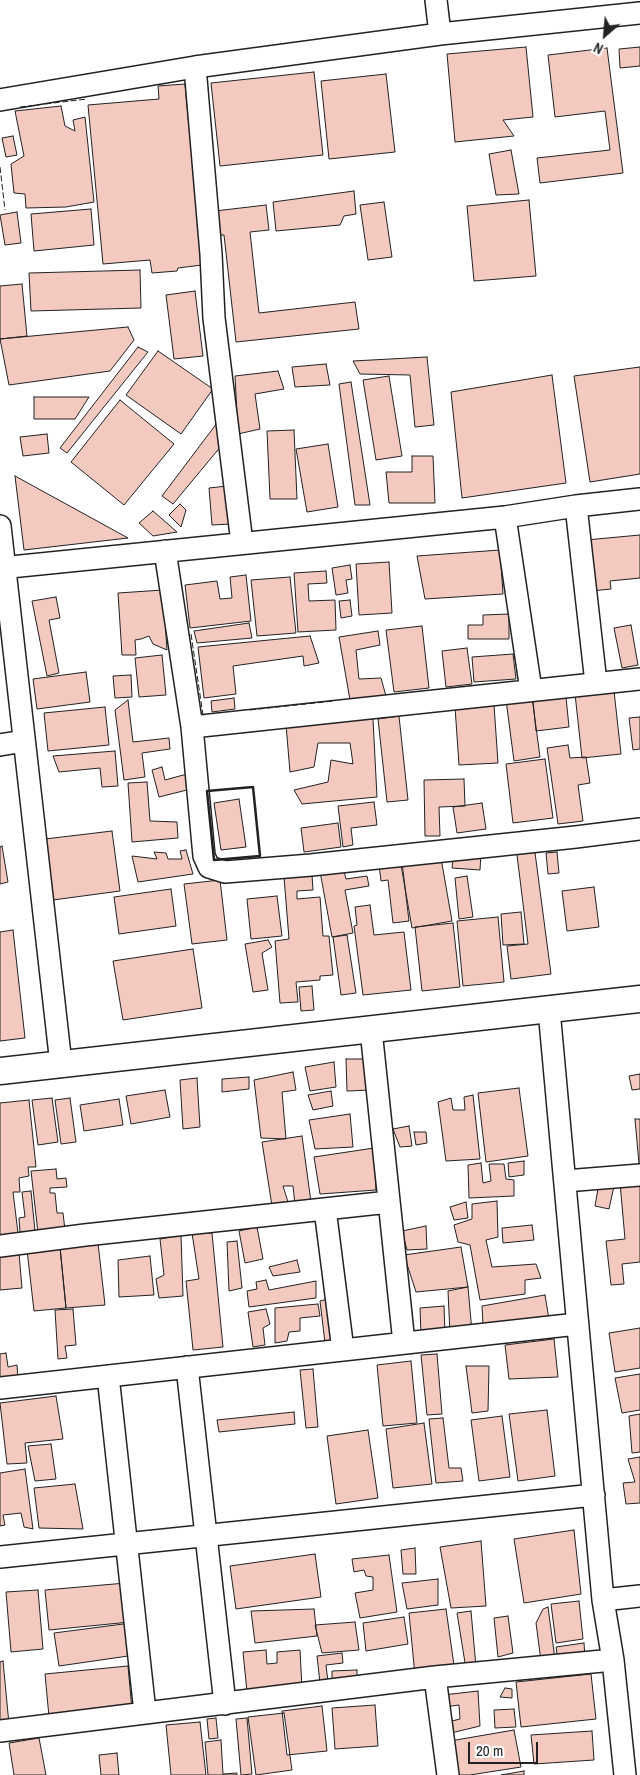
<!DOCTYPE html>
<style>
body{margin:0}
#map{position:relative;width:640px;height:1775px;overflow:hidden;background:#fff;font-family:"Archivo Narrow",sans-serif}
canvas{display:block}
.north{position:absolute;left:580px;top:10px;width:50px;height:50px;-webkit-text-stroke:4px #fff;paint-order:stroke;rotate:207deg;font-size:14px;font-weight:700;line-height:20px;text-align:center;color:#222}
.north::after{content:'';display:block;margin:auto;width:18px;height:22px;background:#222;clip-path:polygon(50% 0,100% 100%,50% 72%,0 100%)}
.scale{position:absolute;left:468px;top:1742px;width:70px;height:22px;box-sizing:border-box;border:2px solid #222;border-top:0;padding-left:6px;font-size:15px;line-height:18px;white-space:nowrap;color:#222;-webkit-text-stroke:4px #fff;paint-order:stroke}
</style>
<div id="map">
<canvas width="640" height="1775"></canvas>
<div class="north">N</div>
<div class="scale">20 m</div>
</div>
<script>
const ctx = document.querySelector('canvas').getContext('2d');
ctx.lineJoin = 'round';
function paint(path, color) {
  ctx.fillStyle = color;
  ctx.fill(path, 'evenodd');
}
function poly(rows) {
  const path = new Path2D();
  for (const r of rows) {
    path.moveTo(r[0], r[1]);
    for (let i = 2; i < r.length; i += 2) path.lineTo(r[i], r[i + 1]);
  }
  return path;
}
function stroke(path, color, width, dash) {
  ctx.strokeStyle = color;
  ctx.lineWidth = width;
  ctx.lineCap = dash ? 'butt' : 'round';
  ctx.setLineDash(dash || []);
  ctx.stroke(path);
}
const building = poly([
 [526,47,533,117,503,120,514,136,455,142,447,54,526,47],
 [640,47,640,66,620,68,619,49,640,47],
 [607,48,623,173,540,183,537,158,610,150,605,111,555,117,548,55,607,48],
 [314,72,323,155,220,166,211,83,314,72],
 [386,74,395,152,329,159,321,81,386,74],
 [185,84,202,265,178,268,177,271,152,273,150,260,103,264,88,105,159,99,158,86,185,84],
 [61,106,65,126,75,131,73,120,85,117,94,202,66,207,26,208,25,194,14,193,11,164,24,156,15,111,61,106],
 [13,136,17,155,6,157,2,138,13,136],
 [511,150,519,194,496,195,489,154,511,150],
 [354,191,356,214,344,216,340,225,276,231,273,202,354,191],
 [529,200,536,276,474,281,467,206,529,200],
 [384,202,392,257,368,260,360,205,384,202],
 [266,205,269,230,250,232,259,313,355,302,359,329,236,342,224,235,218,235,215,211,266,205],
 [91,209,94,245,34,251,31,214,91,209],
 [17,212,21,243,5,245,0,215,17,212],
 [140,270,141,308,31,311,29,273,140,270],
 [22,284,27,336,0,339,0,286,22,284],
 [195,291,203,356,174,359,166,295,195,291],
 [128,327,134,340,110,371,9,385,0,339,128,327],
 [138,347,148,352,67,453,60,448,138,347],
 [158,351,213,389,181,434,126,395,158,351],
 [427,357,434,425,415,427,410,375,360,374,353,361,427,357],
 [326,364,330,385,295,387,292,367,326,364],
 [640,367,640,474,590,482,574,376,640,367],
 [278,371,284,389,255,394,260,429,238,434,235,376,278,371],
 [552,375,566,483,462,498,451,392,552,375],
 [389,376,402,456,376,460,363,380,389,376],
 [351,382,370,505,355,505,339,384,351,382],
 [34,397,89,397,75,419,34,419,34,397],
 [120,400,174,444,124,505,71,462,120,400],
 [217,423,222,445,173,504,162,496,217,423],
 [294,430,297,499,270,499,267,431,294,430],
 [47,434,49,453,23,456,20,437,47,434],
 [328,444,338,507,307,512,296,449,328,444],
 [412,456,433,456,435,503,389,503,386,472,412,472,412,456],
 [15,476,128,538,24,550,15,476],
 [227,486,231,524,212,525,209,488,227,486],
 [180,504,186,510,181,527,169,515,180,504],
 [153,511,177,532,153,536,139,523,153,511],
 [640,535,640,578,610,581,611,589,591,591,586,540,640,535],
 [500,550,503,594,425,599,417,556,500,550],
 [389,562,392,613,359,615,356,564,389,562],
 [350,565,352,579,346,580,348,593,336,595,332,568,350,565],
 [326,571,327,583,308,584,309,601,335,600,336,630,298,632,294,573,326,571],
 [246,575,251,621,190,628,185,585,217,581,220,599,232,598,230,577,246,575],
 [290,577,296,633,257,636,251,580,290,577],
 [163,590,167,650,153,644,149,636,141,639,135,640,136,655,122,655,118,593,163,590],
 [56,597,60,618,49,620,59,673,47,676,32,601,56,597],
 [350,600,352,616,341,618,339,601,350,600],
 [509,614,509,639,468,639,468,625,483,625,483,615,509,614],
 [249,623,252,638,197,643,194,631,249,623],
 [631,625,638,665,622,668,614,628,631,625],
 [422,626,429,688,394,692,386,630,422,626],
 [378,631,380,645,356,650,359,679,381,678,386,696,350,700,339,637,378,631],
 [310,636,319,663,304,666,303,656,233,666,236,694,204,698,198,647,310,636],
 [467,648,472,684,446,687,442,651,467,648],
 [513,654,516,679,474,682,472,657,513,654],
 [162,655,166,695,139,697,135,658,162,655],
 [86,672,90,702,37,709,33,679,86,672],
 [131,675,132,697,115,698,113,676,131,675],
 [614,691,621,754,582,758,575,694,614,691],
 [532,697,540,757,514,761,506,700,532,697],
 [566,697,569,727,536,731,533,701,566,697],
 [234,698,235,709,212,712,211,701,234,698],
 [128,700,133,742,169,738,170,749,142,753,145,777,124,780,115,710,128,700],
 [494,705,498,763,459,765,455,707,494,705],
 [105,707,109,745,48,751,44,713,105,707],
 [399,716,408,800,387,802,378,719,399,716],
 [640,717,640,749,633,750,629,718,640,717],
 [373,719,377,797,302,804,294,790,328,782,331,760,353,764,350,743,318,743,314,767,290,772,286,725,373,719],
 [568,745,570,758,586,757,590,783,578,785,583,821,558,824,547,748,568,745],
 [115,751,118,786,102,787,100,768,59,772,53,756,115,751],
 [545,759,553,818,513,823,506,764,545,759],
 [162,767,165,780,187,774,191,789,159,797,152,770,162,767],
 [464,779,465,806,439,807,440,836,425,836,424,780,464,779],
 [147,782,150,821,177,822,178,838,132,842,128,783,147,782],
 [239,799,246,847,221,850,214,803,239,799],
 [374,802,377,825,351,828,353,845,343,847,338,806,374,802],
 [482,803,486,829,457,833,453,807,482,803],
 [338,823,341,847,304,852,301,828,338,823],
 [112,831,120,891,53,900,45,839,112,831],
 [534,845,551,974,511,979,507,946,528,944,516,847,534,845],
 [2,846,8,882,0,884,0,847,2,846],
 [186,850,193,874,138,882,132,856,157,859,154,852,166,853,168,859,182,859,180,851,186,850],
 [454,851,481,853,480,870,452,868,454,851],
 [557,852,559,873,548,874,546,853,557,852],
 [441,858,452,921,412,928,401,865,441,858],
 [402,862,409,921,393,923,388,880,381,881,379,865,402,862],
 [342,863,346,879,367,876,369,886,345,890,353,933,332,937,319,866,342,863],
 [312,875,313,890,297,891,297,899,320,897,323,936,329,936,333,975,320,976,320,980,296,982,298,1002,280,1003,275,941,289,939,284,877,312,875],
 [467,876,473,917,459,919,455,878,467,876],
 [220,880,227,940,192,944,184,884,220,880],
 [594,887,599,927,567,931,562,891,594,887],
 [171,889,176,926,119,934,114,897,171,889],
 [277,896,282,936,251,939,247,899,277,896],
 [370,905,374,935,404,932,411,990,363,995,354,926,357,925,355,907,370,905],
 [521,912,524,944,503,945,501,914,521,912],
 [498,917,504,982,463,986,457,921,498,917],
 [453,923,460,987,422,991,415,927,453,923],
 [13,930,25,1038,0,1041,0,932,13,930],
 [347,935,356,993,341,995,333,937,347,935],
 [268,940,272,947,262,953,268,990,253,992,245,944,268,940],
 [193,949,202,1008,123,1020,113,961,193,949],
 [312,986,314,1010,301,1011,299,987,312,986],
 [346,1059,370,1059,371,1090,347,1091,346,1059],
 [334,1062,336,1087,310,1091,305,1067,334,1062],
 [293,1072,296,1090,282,1092,286,1139,261,1138,254,1080,293,1072],
 [640,1074,640,1089,632,1090,629,1076,640,1074],
 [249,1077,249,1089,222,1092,222,1079,249,1077],
 [197,1078,200,1127,183,1129,180,1080,197,1078],
 [519,1088,528,1156,486,1162,478,1093,519,1088],
 [165,1090,170,1117,131,1124,126,1096,165,1090],
 [331,1091,333,1106,313,1110,308,1095,331,1091],
 [473,1095,480,1159,446,1161,438,1102,451,1098,453,1110,465,1110,464,1097,473,1095],
 [52,1098,58,1142,38,1145,32,1100,52,1098],
 [70,1098,76,1142,61,1144,55,1100,70,1098],
 [119,1099,123,1125,84,1131,80,1105,119,1099],
 [29,1100,36,1167,28,1167,29,1176,19,1178,20,1192,13,1192,18,1233,0,1235,0,1103,29,1100],
 [350,1114,353,1147,315,1149,309,1120,350,1114],
 [635,1119,640,1119,640,1164,639,1164,635,1119],
 [409,1126,412,1146,400,1147,393,1129,409,1126],
 [414,1132,426,1132,427,1143,416,1145,414,1132],
 [302,1136,311,1202,295,1205,293,1186,283,1186,288,1202,272,1206,262,1142,302,1136],
 [374,1148,376,1190,320,1194,314,1157,374,1148],
 [524,1161,524,1175,509,1177,508,1163,524,1161],
 [481,1163,483,1183,491,1181,489,1164,504,1164,506,1179,514,1180,514,1196,469,1198,468,1165,481,1163],
 [56,1169,57,1179,66,1178,67,1187,50,1188,50,1193,55,1193,57,1213,63,1213,65,1230,38,1233,31,1171,56,1169],
 [640,1181,640,1262,622,1264,624,1284,611,1285,606,1241,625,1239,620,1183,640,1181],
 [599,1183,614,1186,609,1209,595,1206,599,1183],
 [31,1191,35,1231,20,1232,19,1218,25,1217,22,1192,31,1191],
 [497,1201,498,1237,486,1240,492,1267,536,1264,541,1278,525,1280,525,1294,480,1300,470,1245,458,1242,454,1225,472,1219,472,1204,497,1201],
 [466,1202,468,1218,454,1220,450,1207,466,1202],
 [532,1225,534,1240,503,1243,502,1228,532,1225],
 [426,1226,427,1249,407,1250,402,1231,426,1226],
 [257,1227,263,1259,245,1263,239,1231,257,1227],
 [192,1233,212,1233,223,1347,193,1350,186,1281,199,1279,192,1233],
 [181,1235,183,1296,159,1298,156,1279,164,1275,160,1239,181,1235],
 [237,1241,242,1288,229,1291,227,1242,237,1241],
 [98,1243,105,1305,66,1308,60,1247,98,1243],
 [60,1247,66,1308,34,1311,27,1250,60,1247],
 [461,1247,468,1287,416,1292,404,1255,461,1247],
 [19,1253,22,1288,0,1290,0,1255,19,1253],
 [150,1256,154,1295,119,1297,118,1260,150,1256],
 [297,1260,300,1272,273,1276,269,1267,297,1260],
 [266,1280,269,1290,316,1281,316,1298,249,1307,247,1291,257,1289,256,1282,266,1280],
 [468,1287,472,1332,450,1334,448,1291,468,1287],
 [545,1295,549,1319,483,1325,482,1306,545,1295],
 [328,1299,334,1343,325,1343,320,1301,328,1299],
 [318,1304,320,1316,300,1318,300,1331,289,1332,287,1341,275,1343,275,1308,318,1304],
 [444,1306,445,1333,421,1334,420,1308,444,1306],
 [73,1309,76,1345,65,1346,67,1358,58,1359,55,1310,73,1309],
 [266,1309,270,1324,263,1328,265,1345,253,1347,248,1312,266,1309],
 [640,1328,640,1368,615,1372,609,1333,640,1328],
 [554,1339,558,1377,509,1379,505,1345,554,1339],
 [6,1353,8,1367,17,1365,18,1379,0,1381,0,1354,6,1353],
 [437,1354,442,1414,427,1415,421,1355,437,1354],
 [411,1361,417,1423,383,1426,377,1365,411,1361],
 [466,1366,489,1366,488,1411,472,1413,466,1366],
 [313,1369,318,1427,306,1428,300,1370,313,1369],
 [640,1374,640,1410,622,1413,615,1378,640,1374],
 [56,1396,63,1439,25,1443,27,1463,7,1464,0,1403,56,1396],
 [547,1410,555,1476,518,1481,509,1414,547,1410],
 [294,1412,295,1424,219,1432,217,1420,294,1412],
 [640,1414,640,1452,632,1453,629,1416,640,1414],
 [502,1416,510,1477,479,1481,471,1420,502,1416],
 [443,1418,449,1468,461,1468,463,1481,436,1483,429,1419,443,1418],
 [424,1423,432,1484,393,1488,386,1429,424,1423],
 [368,1430,378,1498,336,1504,327,1436,368,1430],
 [51,1444,56,1479,35,1481,28,1446,51,1444],
 [640,1457,640,1503,626,1504,623,1483,635,1482,628,1459,640,1457],
 [25,1469,33,1529,24,1527,21,1513,3,1515,5,1525,0,1526,0,1473,25,1469],
 [75,1484,83,1529,39,1528,34,1488,75,1484],
 [574,1530,581,1594,524,1603,514,1539,574,1530],
 [481,1541,486,1606,451,1608,440,1547,481,1541],
 [415,1548,416,1574,403,1574,401,1550,415,1548],
 [315,1554,321,1597,236,1609,230,1566,315,1554],
 [389,1555,397,1612,360,1618,355,1593,373,1590,373,1577,366,1576,364,1570,354,1572,352,1559,389,1555],
 [438,1579,438,1605,407,1609,402,1583,438,1579],
 [126,1583,130,1622,49,1630,45,1590,126,1583],
 [38,1590,43,1649,11,1652,6,1592,38,1590],
 [579,1601,583,1639,556,1643,551,1604,579,1601],
 [548,1607,555,1659,541,1661,536,1623,543,1609,548,1607],
 [314,1609,317,1636,255,1643,251,1611,314,1609],
 [446,1609,455,1672,415,1676,409,1613,446,1609],
 [471,1611,476,1667,466,1669,457,1613,471,1611],
 [508,1616,513,1653,498,1657,494,1618,508,1616],
 [404,1617,408,1644,366,1651,363,1623,404,1617],
 [355,1622,359,1650,322,1653,315,1625,355,1622],
 [131,1623,135,1655,59,1666,54,1633,131,1623],
 [584,1643,585,1657,558,1660,556,1647,584,1643],
 [266,1650,267,1664,277,1663,277,1652,300,1650,302,1688,247,1692,243,1652,266,1650],
 [342,1653,343,1663,326,1665,328,1682,320,1683,317,1656,342,1653],
 [3,1661,9,1724,0,1724,0,1662,3,1661],
 [128,1666,132,1710,49,1717,45,1674,128,1666],
 [357,1670,357,1681,332,1681,332,1671,357,1670],
 [591,1674,596,1719,521,1727,516,1682,591,1674],
 [505,1688,512,1689,512,1698,500,1697,505,1688],
 [478,1691,480,1726,451,1733,448,1722,460,1719,459,1705,445,1707,443,1695,478,1691],
 [375,1705,378,1746,335,1749,332,1708,375,1705],
 [322,1706,327,1751,287,1755,282,1711,322,1706],
 [514,1709,516,1727,495,1728,494,1710,514,1709],
 [284,1713,292,1770,256,1775,248,1717,284,1713],
 [216,1718,218,1738,209,1739,207,1719,216,1718],
 [247,1718,252,1774,241,1775,236,1719,247,1718],
 [200,1722,206,1775,171,1775,166,1725,200,1722],
 [514,1730,521,1767,470,1775,456,1775,450,1741,514,1730],
 [592,1731,594,1760,534,1764,531,1735,592,1731],
 [39,1738,46,1775,14,1775,9,1743,39,1738],
 [221,1740,223,1774,237,1773,237,1775,208,1775,205,1742,221,1740],
 [117,1753,119,1775,101,1775,99,1755,117,1753],
 [524,1771,524,1775,501,1775,524,1771]
]);
paint(building, '#f3c9c0');
stroke(building, '#222', 1);
const minor = poly([
 [436,0,440,34],
 [195,67,211,254,214,318,242,543],
 [0,100,195,67,440,34,640,13],
 [576,506,596,683],
 [505,517,531,690],
 [0,526,61,1064],
 [165,551,192,727,204,856,209,867,225,872,311,865,576,837,640,829],
 [0,568,505,517,576,506,640,499],
 [192,727,640,679],
 [0,745,24,741],
 [549,1010,603,1600,613,1660,625,1775],
 [371,1030,404,1343],
 [565,1181,640,1175],
 [325,1209,343,1350],
 [0,1246,85,1235,389,1202],
 [187,1367,225,1704],
 [108,1376,145,1712],
 [0,1388,577,1324],
 [0,1557,594,1495],
 [603,1600,640,1596],
 [435,1677,448,1775],
 [0,1731,435,1677,613,1660]
]);
const tertiary = poly([
 [0,1071,640,999]
]);
stroke(minor, '#222', 24);
stroke(tertiary, '#222', 29);
stroke(minor, '#fff', 21);
stroke(tertiary, '#fff', 26);
stroke(poly([
 [20,107,87,99],
 [0,167,5,210],
 [191,634,203,715,205,715],
 [250,710,334,701]
]), '#222', 1, [6, 2.5]);
stroke(poly([
 [253,787,260,856,214,860,207,791,253,787]
]), '#222', 2.5);
</script>
